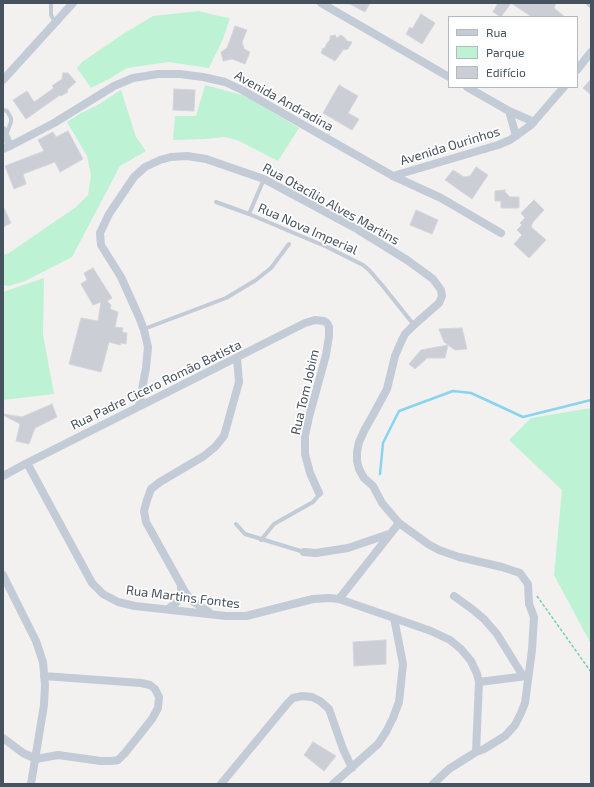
<!DOCTYPE html>
<meta charset="utf-8">
<style>
body{margin:0}
#map{position:relative;width:594px;height:787px;overflow:hidden;background:#f3f0f0;font-family:"Exo 2",sans-serif}
canvas{display:block}
.frame{position:absolute;inset:0;border:4px solid #47525f;pointer-events:none}
.legend{position:absolute;left:448px;top:16px;width:130px;height:72px;box-sizing:border-box;background:#fff;border:1px solid #b5babf;margin:0;padding:5px 7px;list-style:none;font-size:12px;color:#47525f}
.legend li{display:flex;align-items:center;gap:8px;height:20px}
.legend b{width:20px;border:1px solid #b5babf}
</style>
<div id="map">
<canvas width="594" height="787"></canvas>
<div class="frame"></div>
<ul class="legend">
<li><b style="height:5px;background:#c3cbd6"></b>Rua</li>
<li><b style="height:11px;background:#bdf2d5"></b>Parque</li>
<li><b style="height:11px;background:#ccced6"></b>Edifício</li>
</ul>
</div>
<script>
const ctx = document.querySelector('canvas').getContext('2d');
ctx.lineJoin = 'round';
function paint(path, color) {
  ctx.fillStyle = color;
  ctx.fill(path, 'evenodd');
}
function poly(rows) {
  const path = new Path2D();
  for (const r of rows) {
    path.moveTo(r[0], r[1]);
    for (let i = 2; i < r.length; i += 2) path.lineTo(r[i], r[i + 1]);
  }
  return path;
}
function stroke(path, color, width, dash) {
  ctx.strokeStyle = color;
  ctx.lineWidth = width;
  ctx.lineCap = dash ? 'butt' : 'round';
  ctx.setLineDash(dash || []);
  ctx.stroke(path);
}
function drawText(font, color, halo, rows, align = 'center') {
  ctx.font = font + ' "Exo 2",sans-serif';
  ctx.lineWidth = 3.5;
  ctx.setLineDash([]);
  ctx.textBaseline = 'middle';
  ctx.strokeStyle = halo;
  ctx.fillStyle = color;
  for (const [text, x, y, turn = 0] of rows) {
    ctx.save();
    ctx.translate(x, y);
    ctx.rotate((+turn || 0) * Math.PI / 180);
    ctx.textAlign = isNaN(turn) ? turn : align;
    if (halo) ctx.strokeText(text, 0, 0);
    ctx.fillText(text, 0, 0);
    ctx.restore();
  }
}
paint(poly([
 [199,11,214,15,230,18,223,39,209,68,169,62,127,68,109,79,91,88,77,68,82,62,123,34,153,16],
 [205,85,242,95,257,103,299,128,278,161,237,140,224,137,205,139,173,140,175,116,196,116],
 [121,90,136,137,146,151,120,166,72,257,25,281,9,286,3,285,3,255,9,253,76,207,88,195,91,175,87,156,67,122,81,113,96,106],
 [44,278,43,334,54,394,3,400,3,292],
 [591,408,591,644,554,575,562,490,509,440,531,418]
]), '#bdf2d5');
stroke(poly([
 [380,474,383,443,399,411,453,391,471,393,523,417,591,400]
]), '#87d4f1', 2.5);
const building = poly([
 [348,3,370,3,365,12,348,3],
 [498,3,511,3,501,17,493,12,498,3],
 [511,3,556,3,554,8,565,17,532,17,511,3],
 [421,14,435,23,422,44,406,34,410,27,412,29,421,14],
 [235,26,247,30,242,42,244,49,250,52,245,64,232,59,223,61,221,52,227,48,235,26],
 [335,35,337,38,341,35,345,38,347,41,352,42,348,49,343,50,335,61,321,53,323,48,325,48,327,43,330,40,330,36,335,35],
 [63,73,68,73,76,82,67,90,68,92,61,96,60,95,26,119,13,100,27,91,34,102,54,88,52,86,62,79,63,73],
 [591,79,591,95,583,88,591,79],
 [339,85,358,96,348,113,359,119,352,130,323,113,339,85],
 [174,89,195,90,194,111,173,110,174,89],
 [68,131,83,159,60,172,55,162,23,174,26,184,14,189,5,166,44,151,38,140,53,132,56,137,68,131],
 [476,167,488,175,472,199,445,180,453,170,464,177,470,176,476,167],
 [505,190,505,192,510,197,519,197,519,208,501,208,501,201,495,201,495,191,505,190],
 [534,200,544,210,533,222,531,227,546,240,529,258,514,244,522,235,517,230,522,225,520,223,525,218,521,213,534,200],
 [3,206,11,223,3,227,3,206],
 [416,210,438,220,432,234,410,225,416,210],
 [93,268,112,298,107,301,111,305,110,309,118,312,115,327,123,328,122,332,127,333,126,344,121,343,120,345,109,342,101,372,69,364,81,318,98,321,101,302,93,305,81,284,87,280,84,273,93,268],
 [462,328,467,349,455,350,444,342,439,329,462,328],
 [448,345,445,358,427,358,415,369,409,364,421,350,448,345],
 [52,404,57,417,35,428,29,444,16,441,20,424,3,415,3,414,22,417,52,404],
 [386,640,386,664,354,666,353,642,386,640],
 [313,742,336,756,324,771,304,755,313,742]
]);
paint(building, '#ccced6');
stroke(building, '#d4d5dc', 1);
stroke(poly([
 [537,596,591,672]
]), '#72d2a9', 1.5, [3, 2]);
stroke(poly([
 [51,3,51,15,55,22],
 [3,110,7,111,11,118,11,122,6,135],
 [216,202,249,214,327,247,363,265,369,270,382,285,414,325],
 [249,214,264,179],
 [144,329,226,298,256,280,271,268,289,244],
 [236,524,245,534,304,552],
 [261,540,274,524,313,502,318,496,319,493]
]), '#c3cbd6', 4);
stroke(poly([
 [321,3,449,77],
 [590,3,591,4],
 [577,70,591,52],
 [3,80,73,3],
 [467,87,509,111,534,122],
 [509,111,516,136],
 [3,130,10,146],
 [3,149,10,146,54,123,114,86,133,78,158,74,180,74,203,77,225,82,242,90,393,176,441,198,501,233],
 [393,176,498,145,510,140,531,125,564,87],
 [139,406,146,368,148,347,144,330,139,317,121,277,101,245,100,233,109,214,134,177,145,167,160,160,171,157,187,156,206,159,264,179,357,229,407,260,433,279,441,290,442,296,439,303,414,325,405,334,401,342,395,356,387,389,373,415,365,429,359,442,357,452,357,461,359,469,364,478,373,486,382,503,399,523,339,599],
 [27,463,92,583,103,594,118,602,135,606,226,616,246,616,313,599,329,598,339,599,394,618,431,631,450,640,461,649,471,661,477,674,479,682,476,752],
 [3,476,27,463,305,323,315,320,324,321,327,323,329,327,329,336,326,355,309,417,305,436,305,454,310,473,319,493],
 [399,523,428,544,439,550,459,557,502,567,520,573,528,584,529,604,534,617,532,650,525,703,521,713,515,725,505,736,484,749,476,752,449,769,433,784],
 [304,552,316,553,348,548,389,534],
 [3,575,36,641,43,662,45,685,44,705,31,784],
 [454,596,472,609,484,619,497,634,523,676],
 [168,609,176,603,181,595,181,586],
 [209,612,192,601,185,592,146,522,144,511,147,500,151,489,160,482,204,456,215,447,224,436,239,382,237,358],
 [479,682,527,676],
 [3,738,23,753,36,759,58,755,101,761,112,761,118,760,125,753,152,719,158,708,159,697,155,689,150,685,141,683,44,676],
 [221,784,287,704,293,698,302,696,312,697,320,701,329,709,343,749,352,768],
 [333,784,378,744,386,732,393,718,399,702,403,664,394,618]
]), '#c3cbd6', 8);
drawText('13px', '#47525f', '#fff', [
 ["Avenida Andradina",284,101,29],
 ["Avenida Ourinhos",450,146,-17],
 ["Rua Otacílio Alves Martins",331,204,29],
 ["Rua Nova Imperial",308,229,24],
 ["Rua Padre Cicero Romão Batista",156,385,-26],
 ["Rua Tom Jobim",305,392,-77],
 ["Rua Martins Fontes",183,597,7]
]);
</script>
